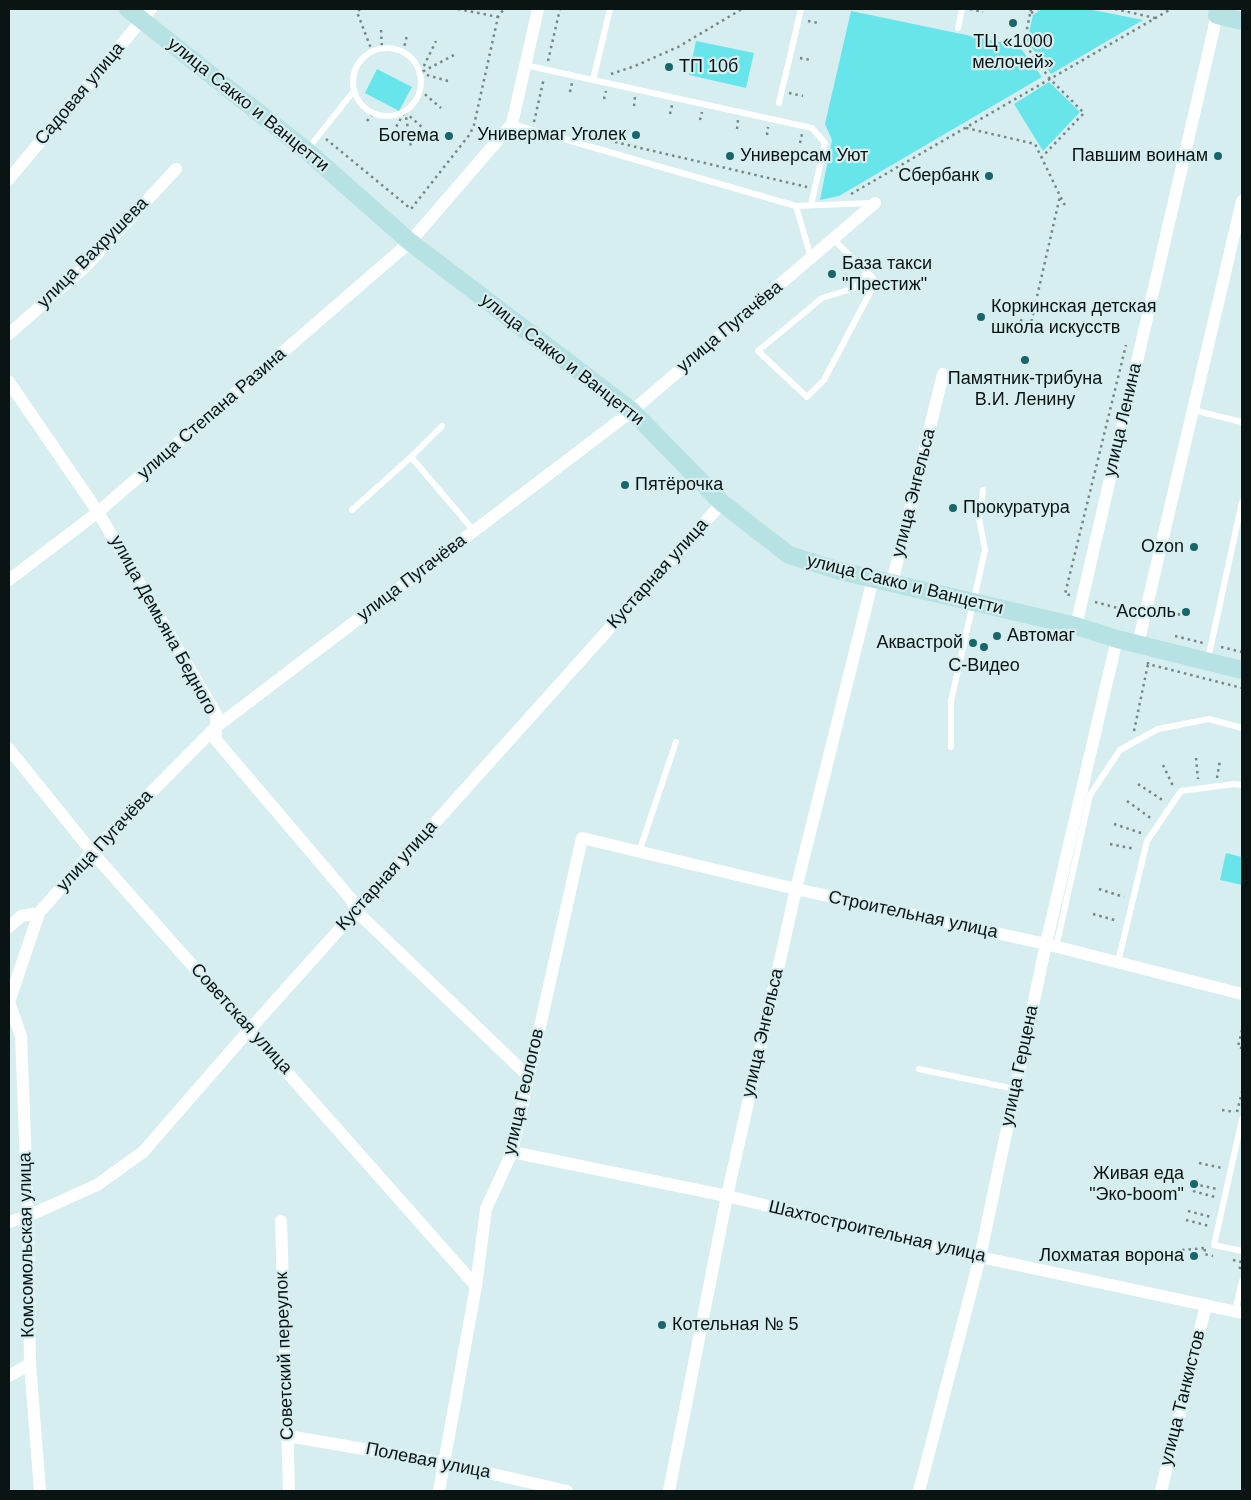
<!DOCTYPE html>
<meta charset="utf-8">
<style>
body{margin:0}
#map{position:relative;width:1251px;height:1500px;overflow:hidden;background:#d6eeef;font-family:Helvetica,sans-serif}
canvas{display:block}
.frame{position:absolute;inset:0;border:10px solid #0b1414;pointer-events:none}
</style>
<div id="map">
<canvas width="1251" height="1500"></canvas>
<div class="frame"></div>
</div>
<script>
const ctx = document.querySelector('canvas').getContext('2d');
ctx.lineJoin = 'round';
function paint(path, color) {
  ctx.fillStyle = color;
  ctx.fill(path, 'evenodd');
}
function poly(rows) {
  const path = new Path2D();
  for (const r of rows) {
    if (r.length === 3) {
      path.moveTo(r[0] + r[2], r[1]);
      path.arc(r[0], r[1], r[2], 0, 2 * Math.PI);
      continue;
    }
    path.moveTo(r[0], r[1]);
    for (let i = 2; i < r.length; i += 2) path.lineTo(r[i], r[i + 1]);
  }
  return path;
}
function stroke(path, color, width, dash) {
  ctx.strokeStyle = color;
  ctx.lineWidth = width;
  ctx.lineCap = dash ? 'butt' : 'round';
  ctx.setLineDash(dash || []);
  ctx.stroke(path);
}
function drawText(font, color, halo, rows, align = 'center') {
  ctx.font = font + ' Helvetica,sans-serif';
  ctx.lineWidth = 4.5;
  ctx.setLineDash([]);
  ctx.textBaseline = 'middle';
  ctx.strokeStyle = halo;
  ctx.fillStyle = color;
  for (const [text, x, y, turn = 0] of rows) {
    ctx.save();
    ctx.translate(x, y);
    ctx.rotate((+turn || 0) * Math.PI / 180);
    ctx.textAlign = isNaN(turn) ? turn : align;
    if (halo) ctx.strokeText(text, 0, 0);
    ctx.fillText(text, 0, 0);
    ctx.restore();
  }
}
paint(poly([
 [1042,9,1088,9,1143,20,1051,74,1027,41,1033,15],
 [851,11,1019,46,1042,77,839,196,820,200,832,140,825,124],
 [696,41,754,53,746,88,689,75],
 [377,69,412,87,399,111,365,93],
 [1049,82,1080,112,1043,151,1014,104],
 [1226,853,1242,857,1242,885,1220,880]
]), '#67e5ea');
stroke(poly([
 [360,9,357,12,372,51],
 [458,9,498,17],
 [970,9,983,12],
 [1031,9,1030,14,1037,9],
 [1115,9,1155,18],
 [1030,14,1024,43,1050,79,1084,113,1042,157],
 [808,21,819,23],
 [381,30,382,48],
 [403,52,407,35],
 [800,58,811,60],
 [548,61,560,9],
 [421,72,436,41],
 [611,74,635,66,678,47,742,9],
 [448,81,420,73,454,55],
 [420,90,441,108],
 [570,92,572,83],
 [789,93,803,96],
 [604,99,606,91],
 [634,106,635,97],
 [405,111,411,147],
 [405,112,424,129],
 [670,114,672,105],
 [700,120,702,112],
 [367,121,373,114],
 [534,122,544,78],
 [966,128,1035,144,1064,204,1068,205],
 [737,129,738,120],
 [767,135,768,127],
 [390,138,404,113],
 [326,139,411,209,470,134,474,125,498,17,504,9],
 [615,142,807,187],
 [800,143,802,134],
 [851,194,1171,9],
 [1020,320,1031,323,1060,196],
 [1241,449,1242,449],
 [1070,595,1065,594,1126,345],
 [1095,602,1133,612],
 [1159,609,1185,616,1186,612],
 [1175,636,1203,643],
 [1221,647,1242,652],
 [1148,662,1148,664,1242,688],
 [1134,731,1148,664],
 [1196,758,1198,779],
 [1163,765,1173,786],
 [1217,778,1220,760],
 [1138,784,1164,801],
 [1127,801,1152,819],
 [1114,824,1141,833],
 [1110,844,1135,849],
 [1099,889,1124,897],
 [1093,914,1118,921],
 [1242,1030,1238,1047,1242,1048],
 [1222,1110,1235,1112],
 [1237,1112,1242,1092],
 [1199,1163,1222,1168],
 [1194,1184,1217,1189],
 [1193,1191,1215,1197],
 [1188,1211,1211,1217],
 [1186,1220,1209,1226],
 [1205,1249,1204,1254,1213,1256],
 [1182,1250,1205,1248],
 [1233,1260,1241,1262,1239,1273]
]), '#768787', 2.5, [2.5, 4]);
stroke(poly([
 [958,28,962,9],
 [387,82,34],
 [525,65,812,128,825,143,811,205],
 [593,80,610,9],
 [779,103,801,9],
 [512,124,796,206,872,203],
 [307,150,353,92],
 [796,206,811,258],
 [833,239,867,272,876,281,824,380,807,397,758,351,822,298,855,288,867,272],
 [1193,410,1242,422],
 [411,457,474,531],
 [352,510,411,457,442,426],
 [1208,659,1242,502],
 [951,747,951,701,985,550,979,518,983,490],
 [639,852,676,742],
 [1056,947,1090,795,1120,750,1158,729,1209,719,1242,728],
 [1118,962,1147,841,1181,791,1234,784,1242,785],
 [919,1069,1015,1089],
 [1242,1119,1214,1245,1242,1251],
 [1235,1312,1242,1281]
]), '#fff', 6);
stroke(poly([
 [9,179,151,9],
 [9,334,86,266,176,169],
 [9,382,98,512,216,714,216,740,351,899,356,911,528,1076],
 [9,580,98,512,410,242,512,124,538,9],
 [892,583,943,374],
 [1076,626,1217,15],
 [1138,644,1242,201],
 [9,749,92,852,476,1286],
 [9,927,21,916,39,913],
 [9,1002,39,913,92,852,216,727,632,411,875,203],
 [9,1002,21,1036,28,1216,30,1364,40,1491],
 [512,1152,727,1196,980,1257,1242,1313],
 [281,1221,289,1491],
 [9,1222,28,1216,97,1185,143,1152,250,1029,722,503],
 [9,1376,30,1364],
 [288,1436,445,1463,567,1491],
 [439,1491,476,1286,486,1209,512,1152,582,838,796,889,1046,944,1242,994],
 [669,1491,727,1196,796,889,873,579],
 [919,1491,980,1257,1046,944,1117,639],
 [1161,1491,1206,1305]
]), '#fff', 12);
stroke(poly([
 [128,9,307,151,410,242,632,411,722,503,789,555,840,571,1076,626,1117,639,1242,670],
 [1218,9,1217,15,1242,21]
]), '#b6e2e4', 18);
for (const [x, y, r, color] of [
 [1013,23,5,"#186669"],
 [669,67,5,"#186669"],
 [636,135,5,"#186669"],
 [449,136,5,"#186669"],
 [730,156,5,"#186669"],
 [1218,156,5,"#186669"],
 [989,176,5,"#186669"],
 [832,274,5,"#186669"],
 [981,317,5,"#186669"],
 [1025,360,5,"#186669"],
 [625,485,5,"#186669"],
 [953,508,5,"#186669"],
 [1194,547,5,"#186669"],
 [1186,612,5,"#186669"],
 [997,636,5,"#186669"],
 [973,643,5,"#186669"],
 [984,647,5,"#186669"],
 [1194,1184,5,"#186669"],
 [1194,1256,5,"#186669"],
 [662,1325,5,"#186669"]
]) {
  const dot = new Path2D();
  dot.arc(x, y, r, 0, 2 * Math.PI);
  ctx.fillStyle = color;
  ctx.fill(dot);
  stroke(dot, '#d6eeef', 2);
}
drawText('18px', '#0b1414', '#d6eeef', [
 ["ТЦ «1000",1013,42,"center"],
 ["мелочей»",1013,63,"center"],
 ["ТП 10б",679,67,"left"],
 ["Универмаг Уголек",626,135],
 ["Богема",439,136],
 ["Универсам Уют",740,156,"left"],
 ["Павшим воинам",1208,156],
 ["Сбербанк",979,176],
 ["База такси",842,264,"left"],
 ["\"Престиж\"",842,285,"left"],
 ["Коркинская детская",991,307,"left"],
 ["школа искусств",991,328,"left"],
 ["Памятник-трибуна",1025,379,"center"],
 ["В.И. Ленину",1025,400,"center"],
 ["Пятёрочка",635,485,"left"],
 ["Прокуратура",963,508,"left"],
 ["Ozon",1184,547],
 ["Ассоль",1176,612],
 ["Автомаг",1007,636,"left"],
 ["Аквастрой",963,643],
 ["С-Видео",984,666,"center"],
 ["Живая еда",1184,1174],
 ["\"Эко-boom\"",1184,1195],
 ["Лохматая ворона",1184,1256],
 ["Котельная № 5",672,1325,"left"]
], 'right');
drawText('18px', '#0b1414', '#d6eeef', [
 ["Садовая улица",80,94,-50],
 ["улица Сакко и Ванцетти",248,105,39],
 ["улица Вахрушева",93,253,-45],
 ["улица Пугачёва",730,327,-40],
 ["улица Сакко и Ванцетти",562,360,38],
 ["улица Степана Разина",212,414,-41],
 ["улица Ленина",1123,420,-77],
 ["улица Энгельса",914,493,-76],
 ["Кустарная улица",658,574,-48],
 ["улица Пугачёва",412,578,-37],
 ["улица Сакко и Ванцетти",905,585,14],
 ["улица Демьяна Бедного",163,625,61],
 ["улица Пугачёва",105,841,-47],
 ["Кустарная улица",387,876,-48],
 ["Строительная улица",913,915,12],
 ["Советская улица",241,1019,48],
 ["улица Энгельса",763,1033,-77],
 ["улица Герцена",1020,1066,-78],
 ["улица Геологов",524,1092,-77],
 ["Шахтостроительная улица",877,1232,13],
 ["Комсомольская улица",27,1245,-91],
 ["Советский переулок",285,1356,-92],
 ["улица Танкистов",1183,1398,-76],
 ["Полевая улица",428,1461,11]
]);
</script>
